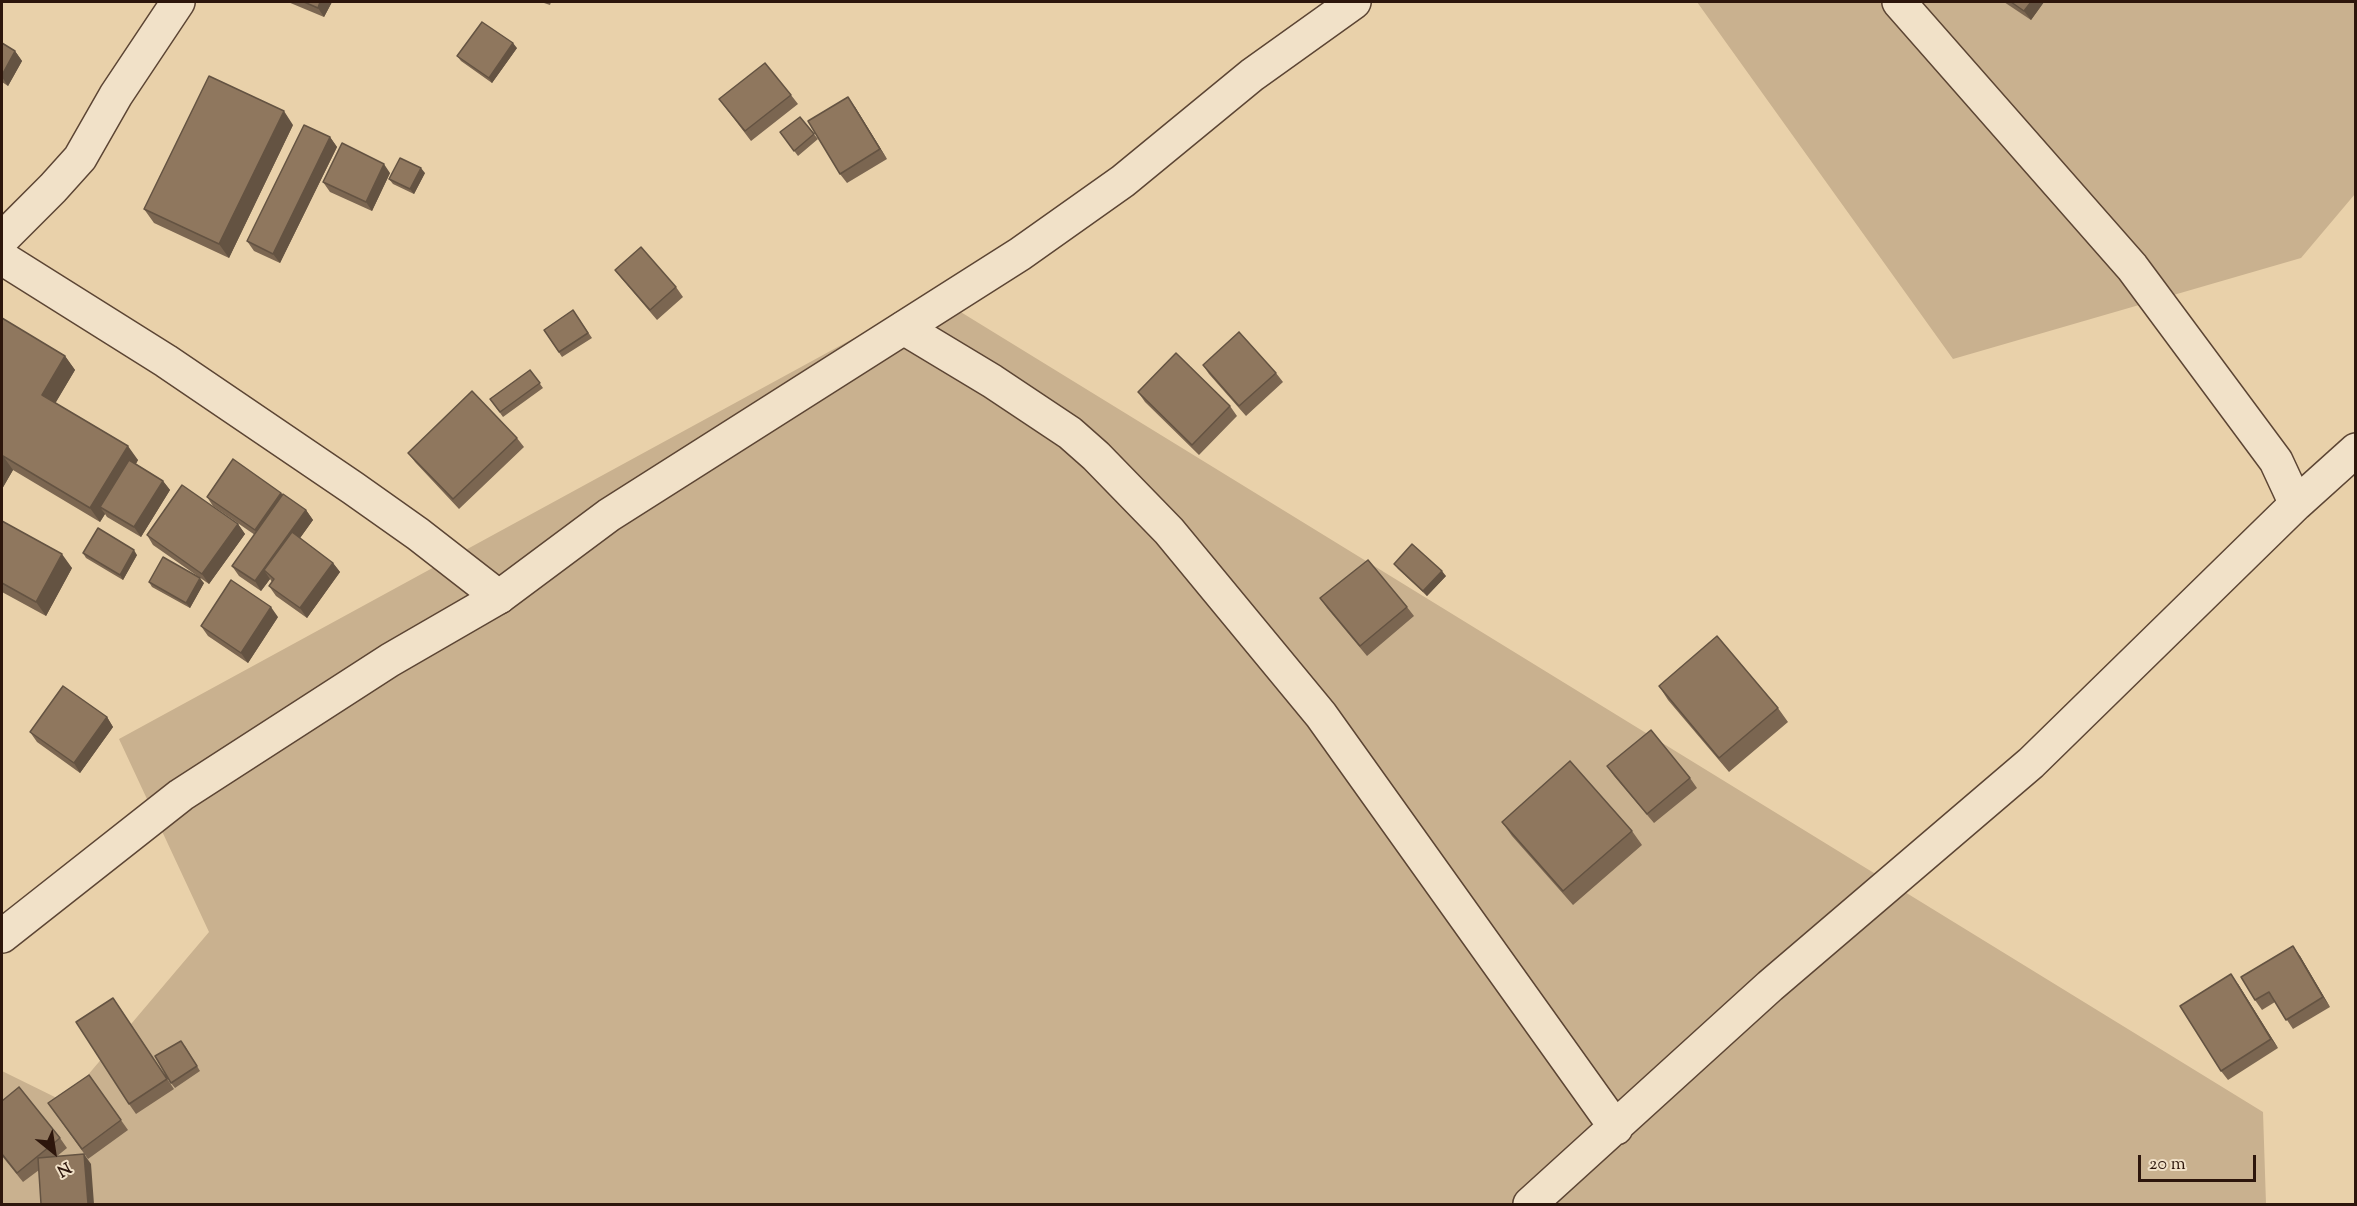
<!DOCTYPE html>
<style>
body{margin:0}
#map{position:relative;width:2357px;height:1206px;overflow:hidden;background:#e9d1aa;font-family:"Sorts Mill Goudy",serif}
canvas{display:block}
.frame{position:absolute;inset:0;border:3px solid #2d160c;pointer-events:none}
.north{position:absolute;left:24px;top:1122px;width:60px;height:60px;-webkit-text-stroke:4px #f1e1c8;paint-order:stroke;rotate:150deg;font-size:16px;font-weight:700;line-height:24px;text-align:center;color:#2d160c}
.north::after{content:'';display:block;margin:auto;width:21px;height:27px;background:#2d160c;clip-path:polygon(50% 0,100% 100%,50% 72%,0 100%)}
.scale{position:absolute;left:2138px;top:1155px;width:118px;height:27px;box-sizing:border-box;border:3px solid #2d160c;border-top:0;padding-left:8px;font-size:18px;line-height:21px;white-space:nowrap;color:#2d160c;-webkit-text-stroke:4px #f1e1c8;paint-order:stroke}
</style>
<div id="map">
<canvas width="2357" height="1206"></canvas>
<div class="frame"></div>
<div class="north">N</div>
<div class="scale">20 m</div>
</div>
<script>
const ctx = document.querySelector('canvas').getContext('2d');
ctx.lineJoin = 'round';
function paint(path, color) {
  ctx.fillStyle = color;
  ctx.fill(path, 'evenodd');
}
function poly(rows) {
  const path = new Path2D();
  for (const r of rows) {
    path.moveTo(r[0], r[1]);
    for (let i = 2; i < r.length; i += 2) path.lineTo(r[i], r[i + 1]);
  }
  return path;
}
function stroke(path, color, width, dash) {
  ctx.strokeStyle = color;
  ctx.lineWidth = width;
  ctx.lineCap = dash ? 'butt' : 'round';
  ctx.setLineDash(dash || []);
  ctx.stroke(path);
}
paint(poly([
 [1697,2,2355,2,2355,194,2301,258,1953,359],
 [933,295,2263,1112,2266,1204,2,1204,2,1071,65,1102,209,932,119,739]
]), '#c9b18f');
const minor = poly([
 [1899,2,2132,267,2276,461,2296,504],
 [2,239,53,188,80,158,116,95,178,2],
 [2,258,166,361,353,488,418,534,499,597],
 [904,328,992,381,1070,433,1096,456,1169,531,1321,715,1616,1128],
 [1530,1204,1770,986,2031,763,2296,504,2356,450]
]);
const tertiary = poly([
 [2,936,181,795,390,660,499,597,609,515,1020,254,1123,181,1252,75,1354,2]
]);
stroke(minor, '#5c4534', 36);
stroke(tertiary, '#5c4534', 36);
stroke(minor, '#f1e1c8', 33);
stroke(tertiary, '#f1e1c8', 33);
paint(poly([
 [288,2,332,2,324,17],
 [541,2,551,2,550,5],
 [2004,2,2044,2,2031,20],
 [2,43,15,51,22,61,8,86,2,82],
 [517,48,492,83,461,61,457,56],
 [791,95,798,104,751,141,719,99],
 [855,107,887,159,847,183,840,174],
 [800,117,818,139,798,156,780,132],
 [293,125,229,258,154,223,144,209],
 [330,137,337,147,280,263,254,251,247,241],
 [390,173,372,211,330,192,323,182],
 [425,173,414,194,393,184,389,179],
 [615,270,676,287,683,297,657,320,622,279],
 [573,310,592,338,562,357,544,330],
 [2,318,65,356,75,370,55,403,138,460,136,464,163,481,170,490,141,537,107,517,105,514,100,522,13,470,2,489],
 [1203,365,1276,373,1283,382,1246,416,1209,374],
 [530,370,543,388,503,417,490,399],
 [1138,392,1230,406,1237,416,1199,455,1145,402],
 [517,438,524,447,459,509,415,462,408,453],
 [281,493,283,495,306,510,313,520,300,538,333,563,340,572,307,618,276,596,269,586,272,582,270,579,261,591,239,576,232,566,255,535,213,506,207,497],
 [2,521,72,568,46,616,2,592],
 [238,524,245,534,209,584,153,545,147,535],
 [83,553,137,555,123,580,86,558],
 [1394,564,1446,576,1427,596,1398,569],
 [149,582,204,583,190,608,152,587],
 [1320,598,1407,607,1414,616,1367,656,1327,608],
 [278,617,248,663,208,636,201,626],
 [1659,686,1778,708,1788,722,1729,772,1668,700],
 [107,717,113,727,80,773,37,742,30,732],
 [1607,766,1690,778,1697,788,1654,823,1614,776],
 [1502,822,1632,831,1642,845,1573,905,1512,836],
 [2300,956,2330,1007,2293,1029,2275,1002,2262,1010,2255,1000],
 [2238,984,2278,1048,2228,1080,2221,1071],
 [113,998,174,1089,136,1114,129,1104],
 [185,1046,200,1071,175,1088,171,1083],
 [89,1075,128,1130,88,1159,48,1103],
 [2,1101,60,1138,67,1148,56,1157,91,1164,39,1170,23,1182,2,1156]
]), '#7b6651');
paint(poly([
 [320,2,332,2,324,17,318,8],
 [2031,2,2044,2,2031,20,2024,11],
 [513,43,517,48,492,83,489,78],
 [15,51,22,61,8,86,2,77,2,75],
 [848,97,855,107,887,159,880,149],
 [284,111,293,125,229,258,219,244],
 [330,137,337,147,280,263,273,254],
 [384,164,390,173,372,211,366,202],
 [421,168,425,173,414,194,410,189],
 [65,356,75,370,52,409,42,395],
 [128,446,138,460,107,511,100,507,105,514,100,522,90,508],
 [3,456,13,470,2,489,2,459],
 [163,481,170,490,141,537,134,527],
 [281,493,288,503,261,540,255,530],
 [306,510,313,520,272,577,264,570,270,579,261,591,255,581],
 [238,524,245,534,209,584,202,574],
 [134,550,137,555,123,580,120,575],
 [62,554,72,568,46,616,36,602],
 [333,563,340,572,307,618,300,608],
 [1442,571,1446,576,1427,596,1423,591],
 [200,578,204,583,190,608,186,603],
 [271,607,278,617,248,663,241,653],
 [107,717,113,727,80,773,74,763],
 [2293,946,2300,956,2330,1007,2323,997],
 [2231,974,2238,984,2278,1048,2271,1039],
 [84,1154,91,1164,94,1204,88,1204]
]), '#645342');
const building = poly([
 [304,2,320,2,318,8,304,2],
 [2011,2,2031,2,2024,11,2011,2],
 [482,22,513,43,489,78,457,56,482,22],
 [2,43,15,51,2,75,2,43],
 [765,63,791,95,745,131,719,99,765,63],
 [209,76,284,111,219,244,144,209,209,76],
 [848,97,880,149,840,174,808,121,848,97],
 [800,117,814,134,794,151,780,132,800,117],
 [304,125,330,137,273,254,247,241,304,125],
 [342,143,384,164,366,202,323,182,342,143],
 [400,158,421,168,410,189,389,179,400,158],
 [641,247,676,287,650,310,615,270,641,247],
 [573,310,588,333,559,352,544,330,573,310],
 [2,318,65,356,42,395,128,446,90,508,3,456,2,459,2,318],
 [1239,332,1276,373,1239,406,1203,365,1239,332],
 [1176,353,1230,406,1192,445,1138,392,1176,353],
 [530,370,540,383,500,412,490,399,530,370],
 [472,391,517,438,453,499,408,453,472,391],
 [233,459,281,493,255,530,207,497,233,459],
 [129,460,163,481,134,527,100,507,129,460],
 [182,485,238,524,202,574,147,535,182,485],
 [283,494,306,510,255,581,232,566,283,494],
 [2,521,62,554,36,602,2,583,2,521],
 [98,528,134,550,120,575,83,553,98,528],
 [292,532,333,563,300,608,269,586,274,579,264,570,292,532],
 [1412,544,1442,571,1423,591,1394,564,1412,544],
 [163,557,200,578,186,603,149,582,163,557],
 [1368,560,1407,607,1360,646,1320,598,1368,560],
 [231,580,271,607,241,653,201,626,231,580],
 [1717,636,1778,708,1719,758,1659,686,1717,636],
 [63,686,107,717,74,763,30,732,63,686],
 [1651,730,1690,778,1647,814,1607,766,1651,730],
 [1570,761,1632,831,1563,891,1502,822,1570,761],
 [2293,946,2323,997,2286,1020,2269,992,2255,1000,2241,977,2293,946],
 [2231,974,2271,1039,2221,1071,2180,1006,2231,974],
 [113,998,167,1079,129,1104,76,1022,113,998],
 [181,1041,197,1066,171,1083,155,1056,181,1041],
 [89,1075,121,1120,82,1149,48,1103,89,1075],
 [19,1087,60,1138,17,1173,2,1154,2,1101,19,1087],
 [84,1154,88,1204,41,1204,38,1158,84,1154]
]);
paint(building, '#8f775e');
stroke(building, '#645342', 1.5);
</script>
